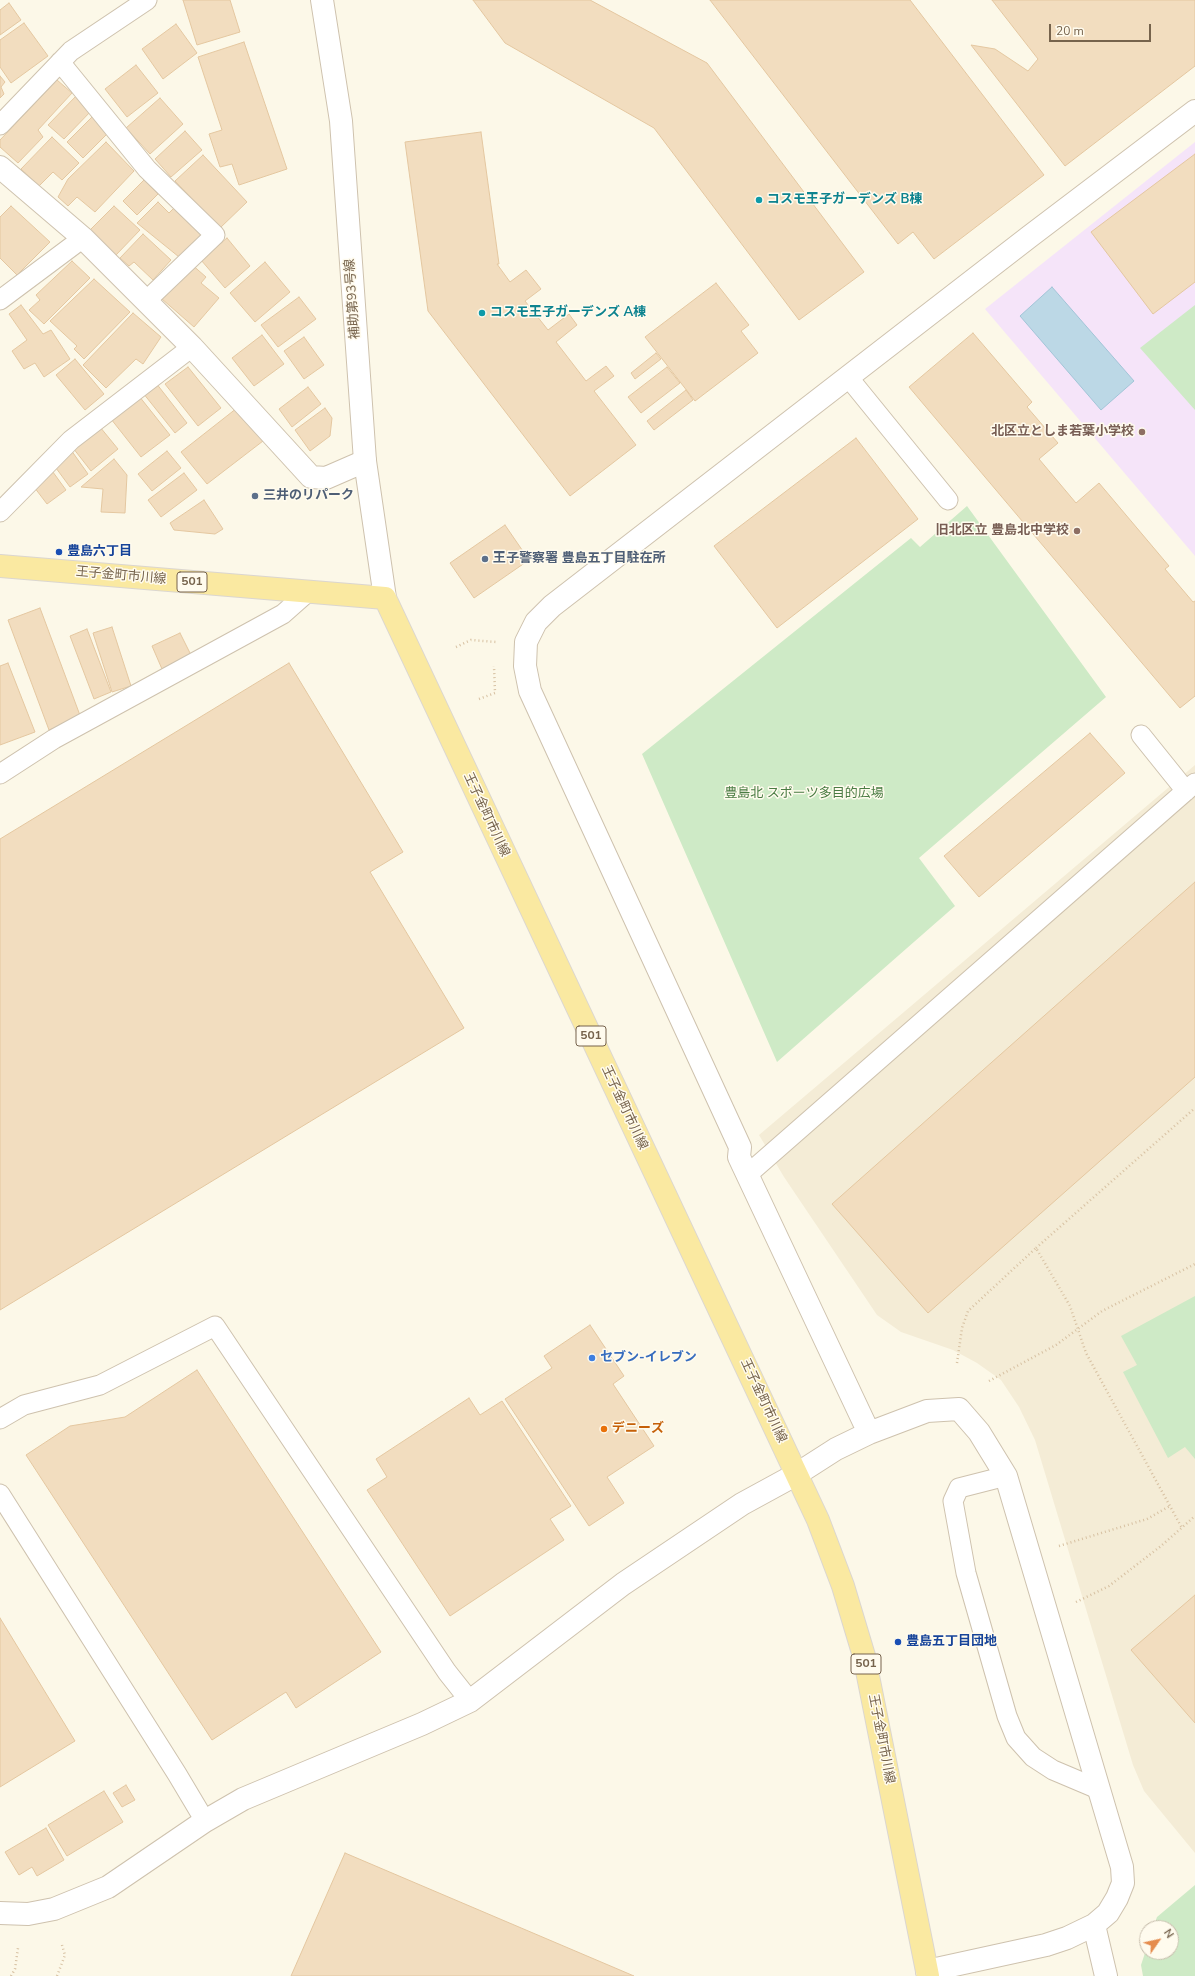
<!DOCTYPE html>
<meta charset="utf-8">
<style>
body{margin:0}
#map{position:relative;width:1195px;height:1976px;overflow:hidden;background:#fcf8e8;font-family:"Nunito Sans",sans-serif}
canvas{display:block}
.north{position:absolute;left:1139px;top:1920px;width:40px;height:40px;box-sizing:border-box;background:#fffbee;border:1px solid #c8bead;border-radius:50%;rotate:56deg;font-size:11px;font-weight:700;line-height:16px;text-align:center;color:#76634c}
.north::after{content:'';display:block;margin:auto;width:14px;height:18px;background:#e58c4e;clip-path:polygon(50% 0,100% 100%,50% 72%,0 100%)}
.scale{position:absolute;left:1049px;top:24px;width:102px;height:18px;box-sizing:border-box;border:2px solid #76634c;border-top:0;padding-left:5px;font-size:12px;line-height:14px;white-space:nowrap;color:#76634c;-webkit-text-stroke:3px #fffbee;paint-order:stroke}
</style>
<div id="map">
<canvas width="1195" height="1976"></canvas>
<div class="north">N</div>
<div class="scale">20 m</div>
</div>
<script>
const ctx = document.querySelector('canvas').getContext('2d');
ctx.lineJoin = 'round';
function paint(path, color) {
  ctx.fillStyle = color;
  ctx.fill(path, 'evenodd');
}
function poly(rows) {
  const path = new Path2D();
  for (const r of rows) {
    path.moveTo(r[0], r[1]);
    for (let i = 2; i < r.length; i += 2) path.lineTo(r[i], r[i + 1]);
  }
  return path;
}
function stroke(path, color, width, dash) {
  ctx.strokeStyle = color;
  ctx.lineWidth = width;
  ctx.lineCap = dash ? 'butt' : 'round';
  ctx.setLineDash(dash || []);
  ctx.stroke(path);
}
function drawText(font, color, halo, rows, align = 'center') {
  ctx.font = font + ' "Nunito Sans","Noto Sans JP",sans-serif';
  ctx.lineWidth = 3;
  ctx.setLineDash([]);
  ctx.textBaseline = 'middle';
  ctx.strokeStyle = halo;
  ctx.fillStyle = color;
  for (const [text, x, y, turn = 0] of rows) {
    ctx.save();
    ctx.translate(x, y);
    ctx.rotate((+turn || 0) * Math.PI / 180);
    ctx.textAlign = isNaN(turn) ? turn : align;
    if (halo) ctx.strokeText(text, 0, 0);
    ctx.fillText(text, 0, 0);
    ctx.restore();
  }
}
paint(poly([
 [1195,765,1195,1853,1144,1791,1133,1765,1035,1440,1019,1407,1001,1380,977,1363,953,1350,901,1332,877,1315,784,1177,759,1135]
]), '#f4ecd6');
paint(poly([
 [1195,142,1195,556,985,309]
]), '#f5e4f9');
paint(poly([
 [1195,305,1195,410,1140,348],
 [967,506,1106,697,919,858,955,906,777,1062,642,754,911,538,920,547],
 [1195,1296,1195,1459,1185,1447,1168,1458,1123,1372,1137,1365,1121,1336],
 [1195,1885,1195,1976,1143,1976,1141,1965,1147,1947,1147,1952,1171,1952,1171,1928,1153,1928,1157,1917]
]), '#ceeac6');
const water = poly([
 [1052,287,1134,381,1101,410,1020,316,1052,287]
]);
paint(water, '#bcd8e6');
stroke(water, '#a2c5d8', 1);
const building = poly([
 [183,0,230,0,240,32,197,45,183,0],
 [473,0,590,0,707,63,864,272,799,320,654,128,505,43,473,0],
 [710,0,910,0,1044,175,934,259,913,232,898,244,710,0],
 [992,0,1195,0,1195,66,1065,166,971,45,995,49,1028,71,1038,59,992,0],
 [9,3,21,20,0,35,0,10,9,3],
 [24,23,48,56,11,83,0,67,0,40,24,23],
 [176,24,197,53,163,79,142,49,176,24],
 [244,42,287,169,239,185,232,164,220,167,209,134,222,130,198,57,244,42],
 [136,65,158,93,127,117,105,89,136,65],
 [0,76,5,82,1,87,4,94,0,98,0,76],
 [57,80,72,93,38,130,43,137,18,163,0,147,0,140,57,80],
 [77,95,93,109,64,139,48,125,77,95],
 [160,98,183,124,150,154,126,128,160,98],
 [94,115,110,131,83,158,67,142,94,115],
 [185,131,202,150,171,177,155,159,185,131],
 [481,132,499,264,497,264,510,282,526,270,541,289,525,301,548,330,569,314,577,325,556,342,586,381,606,366,614,376,594,391,636,445,570,496,428,311,405,142,481,132],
 [52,137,79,163,62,180,53,172,39,186,21,169,52,137],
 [106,142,134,171,95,212,77,197,68,206,58,197,68,179,106,142],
 [1195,154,1195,282,1153,314,1091,232,1195,154],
 [203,155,247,202,220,228,175,181,203,155],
 [144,180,158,194,137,215,123,201,144,180],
 [158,202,169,213,176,206,207,237,184,261,137,223,158,202],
 [11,206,50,242,17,275,0,258,0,217,11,206],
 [114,206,140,230,116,255,90,230,114,206],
 [143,234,171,260,153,280,134,262,129,266,120,258,143,234],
 [227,238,250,266,225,288,201,260,227,238],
 [72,261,90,278,44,324,29,310,40,300,36,295,72,261],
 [265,262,290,292,255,322,230,293,265,262],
 [190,263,206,277,201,283,219,298,194,327,162,299,190,263],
 [94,279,130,312,84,359,74,349,77,346,50,321,94,279],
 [716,283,749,325,741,331,758,353,695,401,645,337,716,283],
 [299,297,316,319,278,347,261,325,299,297],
 [21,305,43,334,51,330,70,359,44,377,35,363,24,369,12,351,27,340,9,314,21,305],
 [133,313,161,337,143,364,136,359,106,388,83,365,133,313],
 [973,333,1032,402,1027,407,1058,443,1039,459,1076,503,1099,483,1169,566,1165,569,1193,602,1195,601,1195,696,1180,708,909,387,973,333],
 [262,335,284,364,254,386,232,358,262,335],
 [304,337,324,365,304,379,284,351,304,337],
 [656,353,661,359,635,379,631,373,656,353],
 [75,359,104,394,85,410,56,375,75,359],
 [188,367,221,408,198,426,165,384,188,367],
 [667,367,680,383,641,413,628,397,667,367],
 [156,383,187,423,175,433,143,393,156,383],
 [308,387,321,404,292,427,279,409,308,387],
 [686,390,693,400,654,430,647,421,686,390],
 [139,396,170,435,141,457,111,419,139,396],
 [237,408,263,441,207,484,181,452,237,408],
 [325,408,332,418,330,436,310,451,295,430,325,408],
 [100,427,118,449,91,471,73,448,100,427],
 [856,438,918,519,777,628,714,546,856,438],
 [71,450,88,474,70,487,53,464,71,450],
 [167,451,181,468,152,491,138,474,167,451],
 [114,459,127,475,125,513,101,512,103,489,81,487,114,459],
 [50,468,66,490,47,504,31,483,50,468],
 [184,473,197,490,161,517,148,500,184,473],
 [204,500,223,529,215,534,174,530,170,523,204,500],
 [505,525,529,560,474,598,450,563,505,525],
 [40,608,81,718,49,730,8,620,40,608],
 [112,627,131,686,112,692,93,633,112,627],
 [87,629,111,692,94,699,70,636,87,629],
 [180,633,191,655,162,669,152,646,180,633],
 [8,663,35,732,0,745,0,666,8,663],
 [289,663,403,852,370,872,464,1028,0,1310,0,839,289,663],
 [1090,733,1125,773,979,897,944,856,1090,733],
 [1195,882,1195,1077,928,1313,832,1204,1195,882],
 [590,1325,624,1376,613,1384,654,1446,607,1477,624,1503,589,1526,505,1399,552,1368,544,1356,590,1325],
 [197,1370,381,1652,296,1708,286,1692,212,1740,26,1455,70,1426,125,1417,197,1370],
 [469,1398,480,1415,502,1401,571,1506,550,1519,564,1540,450,1616,367,1490,387,1477,376,1459,469,1398],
 [1195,1595,1195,1723,1131,1650,1195,1595],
 [0,1618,75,1741,0,1787,0,1618],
 [126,1785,135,1800,122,1807,113,1793,126,1785],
 [104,1791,123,1822,67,1856,48,1825,104,1791],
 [46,1828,64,1860,37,1876,32,1867,19,1875,5,1852,46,1828],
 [345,1853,634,1976,291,1976,345,1853]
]);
paint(building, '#f2ddbf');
stroke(building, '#e4c7a0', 1);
const service = poly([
 [60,62,147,169,215,235,146,301],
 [0,125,71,51,147,0],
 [0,300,83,238],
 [848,377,948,500],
 [0,512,71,440,192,347],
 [1141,735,1186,791],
 [0,774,54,739,283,614,309,591],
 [747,1175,1195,783],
 [0,1419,24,1405,100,1385,215,1326,447,1672,470,1701],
 [1006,1476,959,1488,953,1501,966,1573,1007,1716,1016,1738,1033,1757,1053,1770,1098,1789],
 [0,1494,177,1774,205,1821]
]);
const minor = poly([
 [0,167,83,238,192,347,311,477,326,478,365,461],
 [869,1433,739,1157,740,1147,530,691,525,666,526,642,536,622,552,606,1029,237,1195,111],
 [797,1474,836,1449,869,1433,927,1411,959,1409,979,1432,1006,1476,1122,1867,1123,1883,1117,1898,1108,1913,1094,1925,1067,1938,1046,1945,927,1971],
 [1094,1925,1106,1976]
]);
const tertiary = poly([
 [322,0,341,121,365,461,385,598],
 [0,1913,28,1914,54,1909,108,1887,205,1821,243,1799,422,1724,470,1701,623,1584,742,1504,797,1474]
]);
const primary = poly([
 [0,566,385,598,818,1520,843,1586,864,1656,928,1976]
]);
stroke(service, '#cec2ae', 21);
stroke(minor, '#cec2ae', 24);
stroke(tertiary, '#cec2ae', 24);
stroke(primary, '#dbd6d0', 24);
stroke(poly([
 [456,647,471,640,496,642],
 [479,699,495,693,494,666],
 [1036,1248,1195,1108],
 [957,1363,962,1328,968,1311,1036,1248,1070,1306,1086,1353,1182,1528],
 [989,1381,1056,1345,1102,1311,1195,1264],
 [1059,1546,1147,1519,1170,1506],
 [1076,1602,1109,1586,1161,1546,1195,1516],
 [11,1976,15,1969,18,1948],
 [57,1976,65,1955,62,1945]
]), '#d7c1a2', 2.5, [1, 3]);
stroke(service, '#fff', 19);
stroke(minor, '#fff', 22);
stroke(tertiary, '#fff', 22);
stroke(primary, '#fae9a1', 22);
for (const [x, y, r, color] of [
 [759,200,4,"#0f9aa8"],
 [482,313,4,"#0f9aa8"],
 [1142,432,4,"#8d6e63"],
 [255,496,4,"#5c6f8a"],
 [1077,531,4,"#8d6e63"],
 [59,552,4,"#1a4fb4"],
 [485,559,4,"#5c6f8a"],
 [592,1358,4,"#3f7fe0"],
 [604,1429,4,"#e8710a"],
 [898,1642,4,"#1a4fb4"]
]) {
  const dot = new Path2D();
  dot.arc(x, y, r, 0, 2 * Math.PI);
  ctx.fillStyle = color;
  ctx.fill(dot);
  stroke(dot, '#fffbee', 1.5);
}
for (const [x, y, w] of [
 [192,582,30],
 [591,1036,30],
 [866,1664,30]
]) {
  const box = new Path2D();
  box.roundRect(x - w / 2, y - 10, w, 20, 3);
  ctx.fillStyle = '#fffbee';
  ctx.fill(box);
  stroke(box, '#76634c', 1);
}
drawText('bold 12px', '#76634c', null, [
 ["501",192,582],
 ["501",591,1036],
 ["501",866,1664]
]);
drawText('bold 13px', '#0d838f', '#fffbee', [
 ["コスモ王子ガーデンズ B棟",767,200],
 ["コスモ王子ガーデンズ A棟",490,313]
], 'left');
drawText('13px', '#76634c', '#fffbee', [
 ["補助第93号線",353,299,-94],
 ["王子金町市川線",121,576,5],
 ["王子金町市川線",486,815,65],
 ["王子金町市川線",624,1108,65],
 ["王子金町市川線",763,1401,65],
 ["王子金町市川線",881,1739,79]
]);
drawText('bold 13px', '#785e54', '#fffbee', [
 ["北区立としま若葉小学校",1134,432],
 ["旧北区立 豊島北中学校",1069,531]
], 'right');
drawText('bold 13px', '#4e5e75', '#fffbee', [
 ["三井のリパーク",263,496],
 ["王子警察署 豊島五丁目駐在所",493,559]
], 'left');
drawText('bold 13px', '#164399', '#fffbee', [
 ["豊島六丁目",67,552],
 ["豊島五丁目団地",906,1642]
], 'left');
drawText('13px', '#4a7c43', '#fffbee', [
 ["豊島北 スポーツ多目的広場",804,794]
]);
drawText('bold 13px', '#366cbe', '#fffbee', [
 ["セブン-イレブン",600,1358]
], 'left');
drawText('bold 13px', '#c56008', '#fffbee', [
 ["デニーズ",612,1429]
], 'left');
</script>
